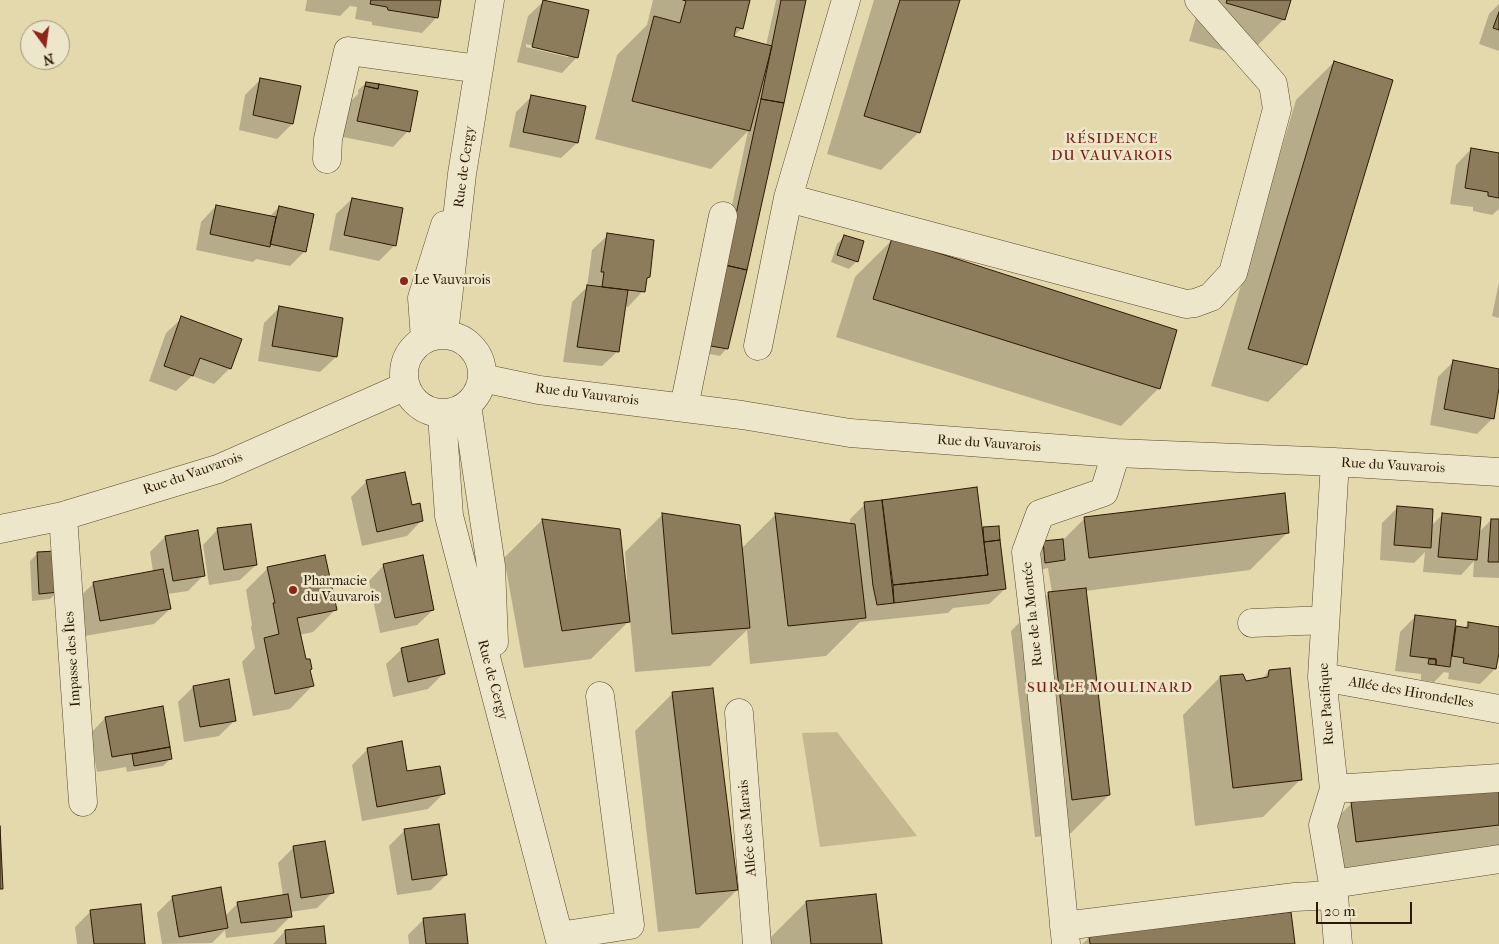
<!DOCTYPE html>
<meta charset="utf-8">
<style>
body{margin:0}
#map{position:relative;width:1499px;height:944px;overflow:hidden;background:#e4d8ad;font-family:"IM FELL French Canon",serif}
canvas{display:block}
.north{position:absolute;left:20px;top:20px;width:50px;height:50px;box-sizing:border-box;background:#ede6ca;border:1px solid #a0947a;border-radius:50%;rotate:166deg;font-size:14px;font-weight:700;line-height:20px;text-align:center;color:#2c1902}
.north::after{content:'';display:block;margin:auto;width:18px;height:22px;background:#8f2418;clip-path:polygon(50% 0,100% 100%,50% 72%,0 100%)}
.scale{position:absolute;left:1316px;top:902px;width:96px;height:22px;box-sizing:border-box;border:2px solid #2c1902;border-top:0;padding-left:6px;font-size:15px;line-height:18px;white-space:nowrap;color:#2c1902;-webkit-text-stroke:4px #ede6ca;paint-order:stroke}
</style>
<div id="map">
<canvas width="1499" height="944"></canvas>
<div class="north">N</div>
<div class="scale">20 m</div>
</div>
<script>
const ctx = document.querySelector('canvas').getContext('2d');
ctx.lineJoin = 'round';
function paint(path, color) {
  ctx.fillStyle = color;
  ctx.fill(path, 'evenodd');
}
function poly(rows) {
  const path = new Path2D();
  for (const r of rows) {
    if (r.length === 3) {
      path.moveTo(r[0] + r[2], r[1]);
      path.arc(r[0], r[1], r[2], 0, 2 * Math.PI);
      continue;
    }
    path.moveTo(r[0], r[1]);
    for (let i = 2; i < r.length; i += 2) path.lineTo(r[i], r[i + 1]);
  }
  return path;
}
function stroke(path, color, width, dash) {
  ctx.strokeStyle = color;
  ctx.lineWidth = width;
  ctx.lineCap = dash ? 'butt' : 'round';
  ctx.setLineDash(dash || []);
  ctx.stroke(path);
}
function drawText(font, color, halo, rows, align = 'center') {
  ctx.font = font + ' "IM FELL French Canon",serif';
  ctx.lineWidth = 5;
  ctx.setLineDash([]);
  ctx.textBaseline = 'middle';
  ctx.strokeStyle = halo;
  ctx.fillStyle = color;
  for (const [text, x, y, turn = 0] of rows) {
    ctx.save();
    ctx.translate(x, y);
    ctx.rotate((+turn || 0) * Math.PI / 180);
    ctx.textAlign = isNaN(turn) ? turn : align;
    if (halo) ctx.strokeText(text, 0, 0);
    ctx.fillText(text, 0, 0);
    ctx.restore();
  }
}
paint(poly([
 [837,732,917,836,820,847,802,733]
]), '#c5b890');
paint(poly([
 [307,0,440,0,437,17,422,33,372,25,372,22,355,19,357,7,350,6,340,16,305,11],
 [653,0,749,0,742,28,733,37,766,46,776,0,805,0,727,348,720,356,699,352,717,274,748,131,711,169,595,139,617,55,647,25],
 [874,0,958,0,919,132,881,170,827,154],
 [1201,0,1290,0,1284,19,1246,57,1189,41],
 [544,1,577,57,562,73,517,62,528,16],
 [526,44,568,54,568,57,526,47],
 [1499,4,1499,51,1479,44,1489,14],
 [1334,62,1305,365,1268,402,1211,386,1296,100],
 [261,79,292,124,277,139,239,130,245,95],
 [366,83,408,131,393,147,343,137,349,103,359,93,358,93,358,90],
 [531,97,577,143,561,158,509,147,516,112],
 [1471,149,1499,155,1499,209,1492,215,1473,211,1473,207,1450,204,1456,165],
 [352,199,395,245,379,261,329,250,336,214],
 [216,206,269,217,279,207,305,251,290,266,256,259,253,262,196,250,201,222],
 [608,235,649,277,645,280,643,291,628,307,624,306,618,351,602,366,563,362,572,302,587,287,592,250],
 [845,236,857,261,849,269,831,262,837,244],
 [893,239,1159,388,1121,426,836,337,855,277],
 [1499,282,1499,318,1492,316],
 [279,308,336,357,320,372,258,361,264,323],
 [182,318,230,368,214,384,192,376,176,391,149,381,166,333],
 [1454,361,1499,370,1499,380,1493,418,1477,434,1430,425,1438,377],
 [367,481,411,507,422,520,407,536,362,546,351,497],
 [976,489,981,530,983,529,998,528,1005,589,989,604,953,608,948,613,860,622,826,656,750,664,747,630,710,666,635,672,630,620,591,659,524,668,504,558,542,520,619,530,625,581,627,580,625,552,662,515,741,549,776,514,850,524,850,519,865,504],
 [1397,508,1431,526,1442,515,1478,533,1491,520,1499,520,1499,578,1473,577,1474,561,1461,575,1423,572,1425,552,1414,563,1380,560,1382,523],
 [1085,518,1288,532,1250,570,1085,591,1109,795,1071,833,1035,837,1011,631,1049,593,1052,593,1048,568,1038,570,1036,550,1043,543,1063,540],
 [218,529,256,565,240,580,209,585,203,545],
 [165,537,204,575,188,591,167,594,170,609,154,624,85,636,78,598,94,583,153,572,150,552],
 [37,554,58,592,50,599,32,601,30,561],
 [384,565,433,610,417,625,380,633,369,581],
 [268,568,336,609,313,632,299,635,312,686,290,709,253,716,242,662,255,648,251,627,252,625,246,590],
 [1416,616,1464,628,1469,623,1499,629,1499,646,1495,669,1480,684,1448,679,1449,673,1444,672,1434,682,1421,680,1421,674,1395,671,1400,632],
 [402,649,443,674,428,689,393,697,386,664],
 [1269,671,1301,779,1263,817,1195,826,1183,715,1220,677,1245,683,1261,680],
 [193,687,234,721,219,736,184,742,178,702],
 [673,693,737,890,699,928,658,932,635,731],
 [162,708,170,759,163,766,127,772,126,767,97,772,90,734,105,718],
 [368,749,406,773,443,794,428,809,362,821,352,765],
 [1499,787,1499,858,1318,879,1313,841,1351,804],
 [405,830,446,875,431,890,397,895,389,846],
 [294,847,333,892,317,908,290,912,291,916,275,932,226,938,225,930,212,943,162,944,157,913,172,898,225,916,238,903,283,896,278,863],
 [806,902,881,944,769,944,768,940],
 [91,911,144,944,77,944,75,927],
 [424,919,467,944,409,944,408,935],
 [285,931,325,944,273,944],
 [1090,937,1294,944,1082,944]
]), '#0003');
const building = poly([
 [371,0,441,0,438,18,388,10,387,7,370,4,371,0],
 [543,0,589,10,578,58,532,47,543,0],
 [683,0,750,0,743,29,736,27,734,36,772,46,750,131,632,101,654,16,680,23,686,1,683,0],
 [781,0,806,0,784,103,761,99,781,0],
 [900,0,960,0,920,133,864,116,900,0],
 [1227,0,1291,0,1285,20,1226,3,1227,0],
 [1499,12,1499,30,1493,28,1499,12],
 [1334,61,1393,80,1307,365,1248,349,1334,61],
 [260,78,301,86,293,124,253,115,260,78],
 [366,82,379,84,378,89,365,86,366,82],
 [379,84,418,91,410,132,357,121,365,86,378,89,379,84],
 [531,95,586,106,578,143,523,132,531,95],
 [761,99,784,103,747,270,725,265,761,99],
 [1471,148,1499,153,1499,198,1488,196,1488,192,1465,188,1471,148],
 [352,198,403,208,396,246,344,235,352,198],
 [216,205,276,217,270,247,210,234,216,205],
 [279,206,314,214,306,252,270,244,279,206],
 [607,233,654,240,650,277,647,278,645,292,602,287,604,272,601,272,607,233],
 [844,235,864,241,858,262,837,255,844,235],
 [892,238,1177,330,1160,389,873,299,892,238],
 [725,265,747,270,728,349,705,345,725,265],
 [587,285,628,290,619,352,577,347,587,285],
 [279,306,343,318,337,357,272,346,279,306],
 [181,316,242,339,231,369,200,358,193,376,164,366,181,316],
 [1453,360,1499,369,1499,388,1494,419,1444,409,1453,360],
 [405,472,412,505,420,503,423,521,377,532,366,480,405,472],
 [977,487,988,575,893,585,882,500,977,487],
 [1285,493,1289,533,1089,558,1084,517,1285,493],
 [882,500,894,603,877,605,873,586,864,502,882,500],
 [1397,506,1433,509,1431,548,1394,545,1397,506],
 [662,513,740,525,750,628,672,634,662,513],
 [775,513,855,524,866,618,788,626,775,513],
 [1442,513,1481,517,1477,560,1438,557,1442,513],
 [542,519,620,529,630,622,562,631,542,519],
 [1491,519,1499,519,1499,562,1488,562,1491,519],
 [251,524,257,565,224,570,217,528,251,524],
 [999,526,1000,540,984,542,983,527,999,526],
 [198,530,205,576,173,581,165,536,198,530],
 [1063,539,1065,560,1045,563,1043,541,1063,539],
 [1000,540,1006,589,894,603,893,585,988,575,984,542,1000,540],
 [56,551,59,592,39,594,37,552,56,551],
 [325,555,337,610,297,618,306,659,310,659,312,669,310,670,314,686,275,694,264,638,279,634,273,603,275,603,267,567,325,555],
 [423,555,434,610,395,618,383,564,423,555],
 [163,569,171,609,100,621,93,582,163,569],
 [1086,588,1110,795,1072,800,1048,592,1086,588],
 [1415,615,1456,620,1450,667,1436,665,1436,659,1410,656,1415,615],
 [1468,622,1499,627,1499,653,1496,669,1463,663,1464,658,1452,656,1456,626,1468,628,1468,622],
 [438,639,445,674,408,682,401,648,438,639],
 [1429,659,1436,659,1436,665,1428,664,1429,659],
 [1290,668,1302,780,1233,788,1220,676,1243,674,1246,681,1268,677,1269,670,1290,668],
 [229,679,236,721,200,727,193,686,229,679],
 [713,688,738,890,696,894,672,692,713,688],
 [163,706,170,747,112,757,105,717,163,706],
 [402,741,407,771,440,766,445,794,377,807,367,748,402,741],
 [170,747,172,759,134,766,132,754,170,747],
 [1499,785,1499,825,1356,842,1351,802,1499,785],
 [439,824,447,875,412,880,404,829,439,824],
 [0,826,3,889,0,889,0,826],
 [325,841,334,893,301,898,293,846,325,841],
 [221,887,228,928,179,937,172,896,221,887],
 [288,894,292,917,241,923,237,902,288,894],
 [876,894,882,944,811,944,806,901,876,894],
 [141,904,145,944,94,944,90,910,141,904],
 [1291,912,1295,944,1090,944,1089,936,1291,912],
 [465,914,468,944,426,944,423,918,465,914],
 [324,926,326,944,286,944,285,930,324,926]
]);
paint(building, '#8c7c5b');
stroke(building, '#2c1902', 1);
const minor = poly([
 [327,159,328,139,348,51,479,69],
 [788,198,1186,304,1195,303,1211,297,1233,273,1277,109,1273,84,1199,0],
 [444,334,462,174,490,0],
 [443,374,39],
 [425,339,422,298,445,225],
 [758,346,788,198,846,0],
 [482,378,539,390,742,415,850,433,1116,453,1335,462,1499,472],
 [467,405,491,566,494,642],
 [684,407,723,216],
 [442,414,449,516,561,944],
 [1335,462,1322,677,1334,789,1323,825,1333,884,1338,944],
 [63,516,83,802],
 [0,529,63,516,218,469,406,386],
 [1252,623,1325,620],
 [1322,677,1499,709],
 [739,713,757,944],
 [1334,789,1499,778],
 [1333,884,1499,859],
 [1064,926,1295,897,1333,895],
 [559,936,630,925,600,696],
 [1066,944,1036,637,1026,552,1040,514,1104,492,1116,453]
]);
stroke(minor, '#5a492d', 29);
stroke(minor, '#ede6ca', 28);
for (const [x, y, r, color] of [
 [404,281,5,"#8f2418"],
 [293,590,5,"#8f2418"]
]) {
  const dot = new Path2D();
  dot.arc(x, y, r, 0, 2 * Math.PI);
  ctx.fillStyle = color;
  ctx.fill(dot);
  stroke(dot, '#ede6ca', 2);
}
drawText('14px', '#2c1902', '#ede6ca', [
 ["Rue de Cergy",465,167,-82],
 ["Rue du Vauvarois",587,395,7],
 ["Rue du Vauvarois",989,444,4],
 ["Rue du Vauvarois",1393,466,3],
 ["Rue du Vauvarois",193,474,-19],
 ["Rue de la Montée",1033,614,-96],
 ["Impasse des Îles",73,659,-94],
 ["Rue de Cergy",492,680,75],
 ["Allée des Hirondelles",1411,693,10],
 ["Rue Pacifique",1327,704,-94],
 ["Allée des Marais",748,828,-95]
]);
drawText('14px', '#2c1902', '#ede6ca', [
 ["Le Vauvarois",414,281],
 ["Pharmacie",303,582],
 ["du Vauvarois",303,598]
], 'left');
ctx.letterSpacing = '1px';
drawText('15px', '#7a1f14', '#ede6ca', [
 ["RÉSIDENCE",1112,139],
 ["DU VAUVAROIS",1112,156],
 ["SUR LE MOULINARD",1110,688]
]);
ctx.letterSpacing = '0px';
</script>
